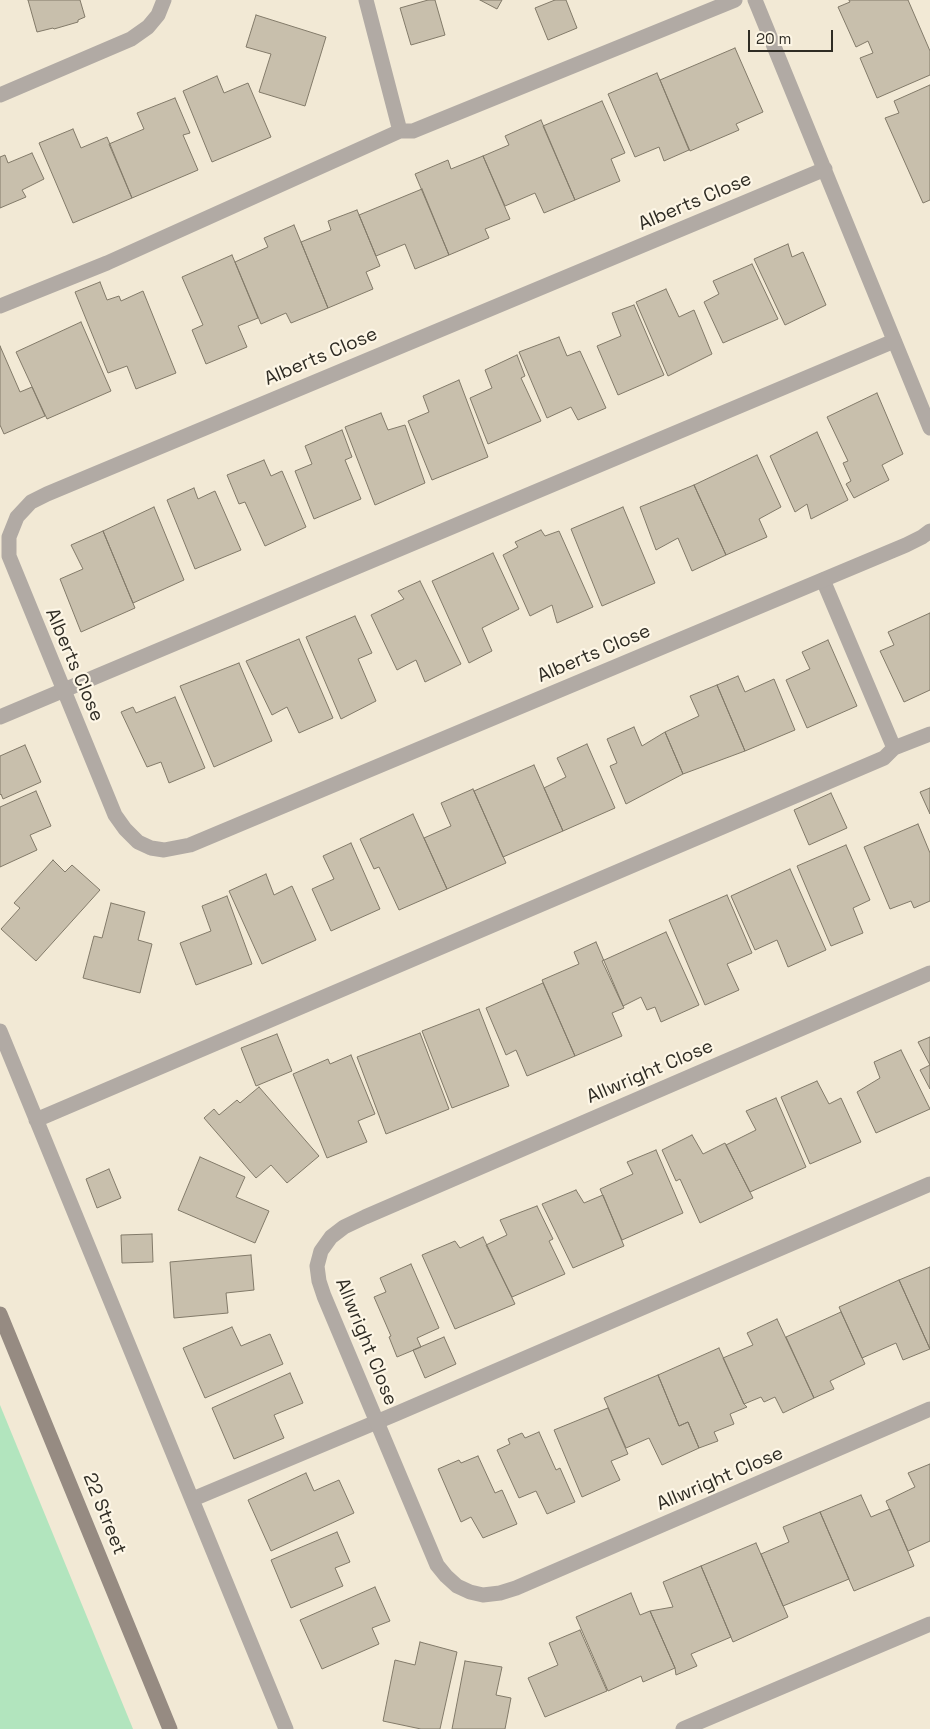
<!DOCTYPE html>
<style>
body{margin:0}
#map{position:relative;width:930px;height:1729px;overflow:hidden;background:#f2e9d5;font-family:"Space Grotesk",sans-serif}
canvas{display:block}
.scale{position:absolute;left:748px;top:30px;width:85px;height:22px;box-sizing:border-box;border:2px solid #2f2c24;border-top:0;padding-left:6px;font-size:15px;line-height:18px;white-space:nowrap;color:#2f2c24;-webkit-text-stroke:4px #fdf6e6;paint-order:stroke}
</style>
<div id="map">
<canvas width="930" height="1729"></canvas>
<div class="scale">20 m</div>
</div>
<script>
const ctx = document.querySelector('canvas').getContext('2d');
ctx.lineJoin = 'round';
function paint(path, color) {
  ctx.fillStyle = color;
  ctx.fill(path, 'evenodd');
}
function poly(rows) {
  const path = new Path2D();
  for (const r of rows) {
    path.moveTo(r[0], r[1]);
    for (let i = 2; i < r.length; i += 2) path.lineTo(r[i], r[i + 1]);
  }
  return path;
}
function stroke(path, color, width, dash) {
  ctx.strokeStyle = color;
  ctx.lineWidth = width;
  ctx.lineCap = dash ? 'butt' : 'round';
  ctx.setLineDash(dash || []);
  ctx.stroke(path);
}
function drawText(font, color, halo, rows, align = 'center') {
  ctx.font = font + ' "Space Grotesk",sans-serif';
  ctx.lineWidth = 4.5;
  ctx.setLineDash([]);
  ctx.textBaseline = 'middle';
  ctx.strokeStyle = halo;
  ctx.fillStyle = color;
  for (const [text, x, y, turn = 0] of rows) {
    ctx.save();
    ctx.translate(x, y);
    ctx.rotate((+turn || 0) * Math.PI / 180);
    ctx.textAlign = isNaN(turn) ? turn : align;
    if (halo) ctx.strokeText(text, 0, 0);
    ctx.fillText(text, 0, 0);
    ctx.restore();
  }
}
paint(poly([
 [0,1405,133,1729,0,1729]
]), '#b2e5be');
const building = poly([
 [28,0,80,0,85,17,78,20,78,22,54,29,53,28,37,32,28,0],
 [428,0,435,0,445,35,411,45,400,8,428,0],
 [480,0,502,0,497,9,480,0],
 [555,0,566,0,577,28,548,40,535,8,555,0],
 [849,0,908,0,930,51,930,75,877,98,860,58,873,53,868,41,856,47,838,7,850,2,849,0],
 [256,15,326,37,305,106,259,92,271,54,246,47,256,15],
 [735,48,763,112,736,124,739,130,690,151,660,80,735,48],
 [657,73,689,150,664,161,659,147,635,157,608,94,657,73],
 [217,76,224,93,248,83,271,137,212,162,183,91,217,76],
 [930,85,930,200,923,203,885,118,899,113,894,101,930,85],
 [175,98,190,133,183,135,198,170,132,198,109,144,144,129,137,113,175,98],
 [602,101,625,153,611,159,620,181,575,200,543,126,602,101],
 [541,120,575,200,544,213,535,193,505,206,483,156,509,145,505,136,541,120],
 [73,129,81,148,107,137,132,198,73,223,39,143,73,129],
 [32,153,44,179,22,190,26,197,0,208,0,157,5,155,8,163,32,153],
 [483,156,510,219,485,229,489,238,449,255,415,174,448,160,451,169,483,156],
 [422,189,449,255,415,269,405,244,376,256,359,215,422,189],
 [357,210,380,266,366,272,373,289,328,308,301,242,331,230,328,221,357,210],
 [294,225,328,308,291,323,286,313,261,324,235,262,268,247,264,238,294,225],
 [788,244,792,257,803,252,826,305,785,325,754,259,788,244],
 [232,255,258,318,238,326,247,347,206,364,192,330,203,325,182,277,232,255],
 [752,264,778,319,723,343,704,302,719,294,713,281,752,264],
 [100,282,107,300,119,296,121,301,143,291,176,373,136,389,127,366,108,373,75,292,100,282],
 [666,289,679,317,694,310,712,354,668,376,636,302,666,289],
 [634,305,664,375,618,395,597,346,621,336,612,313,634,305],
 [81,322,111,391,47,419,16,352,81,322],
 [559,337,567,356,580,351,606,408,578,420,571,407,547,418,519,352,559,337],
 [0,346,20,392,32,387,45,416,4,434,0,425,0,346],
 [517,355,525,376,521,378,541,421,488,444,470,398,492,388,485,370,517,355],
 [459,380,488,457,432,480,408,421,429,412,423,396,459,380],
 [877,393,903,454,882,465,889,480,854,498,846,484,851,481,843,463,848,461,827,417,877,393],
 [381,413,388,430,405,425,425,483,375,505,345,427,381,413],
 [342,430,352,457,345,460,361,499,314,519,295,471,312,464,305,446,342,430],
 [817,432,848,500,811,519,807,504,795,512,770,456,817,432],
 [757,455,781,507,759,519,767,537,726,555,694,485,757,455],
 [264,460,271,476,282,471,306,527,265,546,245,502,239,504,227,475,264,460],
 [694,485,726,555,692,571,678,538,656,550,640,507,694,485],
 [194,488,198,499,215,491,241,550,195,569,167,500,194,488],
 [154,507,184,580,133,603,103,531,154,507],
 [623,507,655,583,602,606,571,529,623,507],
 [541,530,545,536,559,531,593,607,557,623,552,605,530,616,503,555,518,547,515,542,541,530],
 [103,531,135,608,81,632,60,579,83,569,71,545,103,531],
 [493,553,519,609,482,628,492,651,469,663,432,581,493,553],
 [420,581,461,664,425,682,416,660,397,670,371,615,404,599,398,591,420,581],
 [930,613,930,690,904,702,880,651,894,645,888,632,930,613],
 [355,616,372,653,358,659,376,701,341,719,306,637,355,616],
 [299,639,333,718,299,733,287,707,272,715,246,661,299,639],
 [828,640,857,706,807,728,786,680,810,669,802,652,828,640],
 [239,663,272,741,214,767,180,686,239,663],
 [738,676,745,692,774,679,795,730,745,751,717,685,738,676],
 [717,685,745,751,683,774,665,732,699,716,690,696,717,685],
 [175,697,205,768,169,783,161,762,147,767,121,712,133,707,136,713,175,697],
 [634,727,642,746,665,732,683,774,626,804,610,766,617,763,607,739,634,727],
 [587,744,615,808,563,831,544,788,566,777,557,758,587,744],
 [25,745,41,782,3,799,1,794,0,795,0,756,25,745],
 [534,765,563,831,503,857,474,791,534,765],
 [930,788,930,814,920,792,930,788],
 [473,789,506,863,447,889,424,838,451,826,441,803,473,789],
 [36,791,51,826,30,835,37,850,0,867,0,807,36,791],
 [831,793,847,828,809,845,794,810,831,793],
 [413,814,447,889,399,910,379,867,374,869,360,839,413,814],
 [918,824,930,853,930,901,914,908,911,901,890,909,864,847,918,824],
 [351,843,380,909,331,931,312,889,334,879,323,856,351,843],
 [846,845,870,900,853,908,863,933,831,946,797,866,846,845],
 [53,860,65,872,72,865,100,890,36,961,1,929,20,908,14,903,53,860],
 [790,869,826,950,788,967,777,940,755,950,731,896,790,869],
 [266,874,274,895,292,886,316,940,262,964,229,891,266,874],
 [727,895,752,953,727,964,739,990,705,1005,669,920,727,895],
 [227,896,252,964,196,985,180,943,211,931,202,906,227,896],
 [111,903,145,912,138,940,152,944,140,993,83,978,94,936,102,938,111,903],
 [666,932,699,1005,661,1022,655,1007,647,1010,641,997,623,1006,602,961,666,932],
 [596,942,624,1008,612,1013,622,1036,575,1056,542,980,579,964,574,952,596,942],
 [543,983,575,1056,527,1076,516,1050,506,1055,486,1008,543,983],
 [479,1009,509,1086,452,1108,422,1031,479,1009],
 [420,1033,449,1109,386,1134,357,1057,420,1033],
 [277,1034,292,1071,256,1086,241,1048,277,1034],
 [930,1037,930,1089,920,1070,930,1065,918,1042,930,1037],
 [901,1050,930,1109,876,1133,857,1092,880,1078,874,1062,901,1050],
 [351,1055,375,1114,358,1121,367,1142,327,1158,293,1074,328,1059,330,1064,351,1055],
 [817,1081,829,1104,841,1098,861,1142,810,1164,781,1097,817,1081],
 [259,1087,319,1156,287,1183,271,1165,256,1178,204,1118,214,1109,219,1115,237,1100,240,1103,259,1087],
 [776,1098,806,1167,750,1192,726,1145,756,1130,746,1111,776,1098],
 [692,1135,703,1154,725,1143,753,1198,700,1223,680,1179,676,1181,662,1150,692,1135],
 [656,1150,683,1213,622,1240,600,1189,633,1174,627,1162,656,1150],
 [200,1157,245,1177,236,1197,269,1211,255,1243,178,1210,200,1157],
 [109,1169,121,1198,97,1208,86,1179,109,1169],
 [576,1190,584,1203,603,1195,624,1246,573,1268,542,1204,576,1190],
 [537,1206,553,1239,549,1241,565,1274,512,1297,486,1245,507,1235,500,1220,537,1206],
 [152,1234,153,1262,122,1263,121,1235,152,1234],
 [483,1237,515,1304,455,1329,422,1255,455,1241,460,1248,483,1237],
 [251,1255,254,1290,226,1293,228,1313,174,1318,170,1262,251,1255],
 [411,1264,439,1328,417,1338,421,1347,397,1357,389,1337,391,1336,374,1297,386,1292,380,1278,411,1264],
 [930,1267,930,1349,899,1280,930,1267],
 [899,1280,930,1349,903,1360,896,1343,862,1358,839,1307,899,1280],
 [841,1312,865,1364,830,1381,834,1389,814,1398,786,1337,841,1312],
 [777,1319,814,1398,783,1413,775,1397,764,1402,761,1397,744,1404,723,1358,753,1345,747,1333,777,1319],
 [232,1327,241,1346,270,1334,283,1364,205,1398,183,1348,232,1327],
 [444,1337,456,1364,425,1378,413,1350,444,1337],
 [719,1348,744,1404,747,1407,730,1414,734,1424,714,1432,718,1441,699,1448,688,1422,679,1426,658,1375,719,1348],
 [290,1373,303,1403,274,1415,284,1438,234,1459,212,1408,290,1373],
 [658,1375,679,1426,688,1422,699,1448,662,1465,649,1438,626,1448,604,1398,658,1375],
 [608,1408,628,1454,611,1461,620,1480,582,1497,554,1430,608,1408],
 [539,1432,556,1470,560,1468,575,1502,547,1514,536,1491,519,1498,497,1450,510,1444,508,1439,522,1433,525,1438,539,1432],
 [478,1456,495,1493,502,1490,517,1524,483,1538,471,1517,461,1522,438,1469,459,1460,461,1463,478,1456],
 [930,1464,930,1541,908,1551,886,1501,915,1487,908,1473,930,1464],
 [306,1473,314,1491,339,1480,354,1513,271,1551,248,1500,306,1473],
 [861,1495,871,1517,890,1509,914,1566,854,1591,820,1512,861,1495],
 [820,1512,849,1579,783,1606,761,1554,789,1542,783,1527,820,1512],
 [337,1532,350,1562,335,1568,343,1586,291,1608,271,1560,337,1532],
 [756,1543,788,1617,733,1642,701,1566,756,1543],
 [701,1566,731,1637,691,1654,697,1666,676,1675,675,1668,650,1611,673,1607,663,1582,701,1566],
 [375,1587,390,1621,372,1628,379,1644,322,1669,300,1620,375,1587],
 [631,1593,640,1615,650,1611,675,1668,643,1682,641,1676,608,1691,576,1617,631,1593],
 [580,1630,607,1691,545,1717,528,1678,558,1665,549,1643,580,1630],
 [420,1642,457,1652,440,1729,421,1729,383,1721,395,1660,415,1665,420,1642],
 [465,1661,502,1667,496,1695,511,1698,505,1729,452,1729,465,1661]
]);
paint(building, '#c8bfac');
stroke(building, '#827a69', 1);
stroke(poly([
 [366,0,400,131],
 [0,306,107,263,400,131,413,131,735,0],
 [823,580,894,748],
 [0,717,894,341],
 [0,1031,286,1729],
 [36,1120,884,758,894,748,930,734],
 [193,1499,398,1413,930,1184],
 [683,1729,930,1624]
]), '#b1aaa4', 15);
stroke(poly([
 [755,0,930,428],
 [0,95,131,39,148,27,158,15,164,0],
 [825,169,47,494,31,502,17,517,9,537,9,556,115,815,125,829,138,842,151,848,164,850,190,845,906,545,922,537,930,531],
 [930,973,365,1217,344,1227,331,1237,321,1251,317,1266,319,1281,324,1296,437,1565,446,1576,457,1586,470,1592,483,1595,500,1593,516,1588,930,1409]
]), '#b1aaa4', 15);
stroke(poly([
 [0,1314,170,1729]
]), '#968b82', 15);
drawText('19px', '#2f2c24', '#fdf6e6', [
 ["Alberts Close",695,202,-23],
 ["Alberts Close",321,357,-23],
 ["Alberts Close",594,654,-23],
 ["Alberts Close",74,665,67],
 ["Allwright Close",650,1072,-23],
 ["Allwright Close",366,1342,68],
 ["Allwright Close",720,1479,-23],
 ["22 Street",104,1514,68]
]);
</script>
